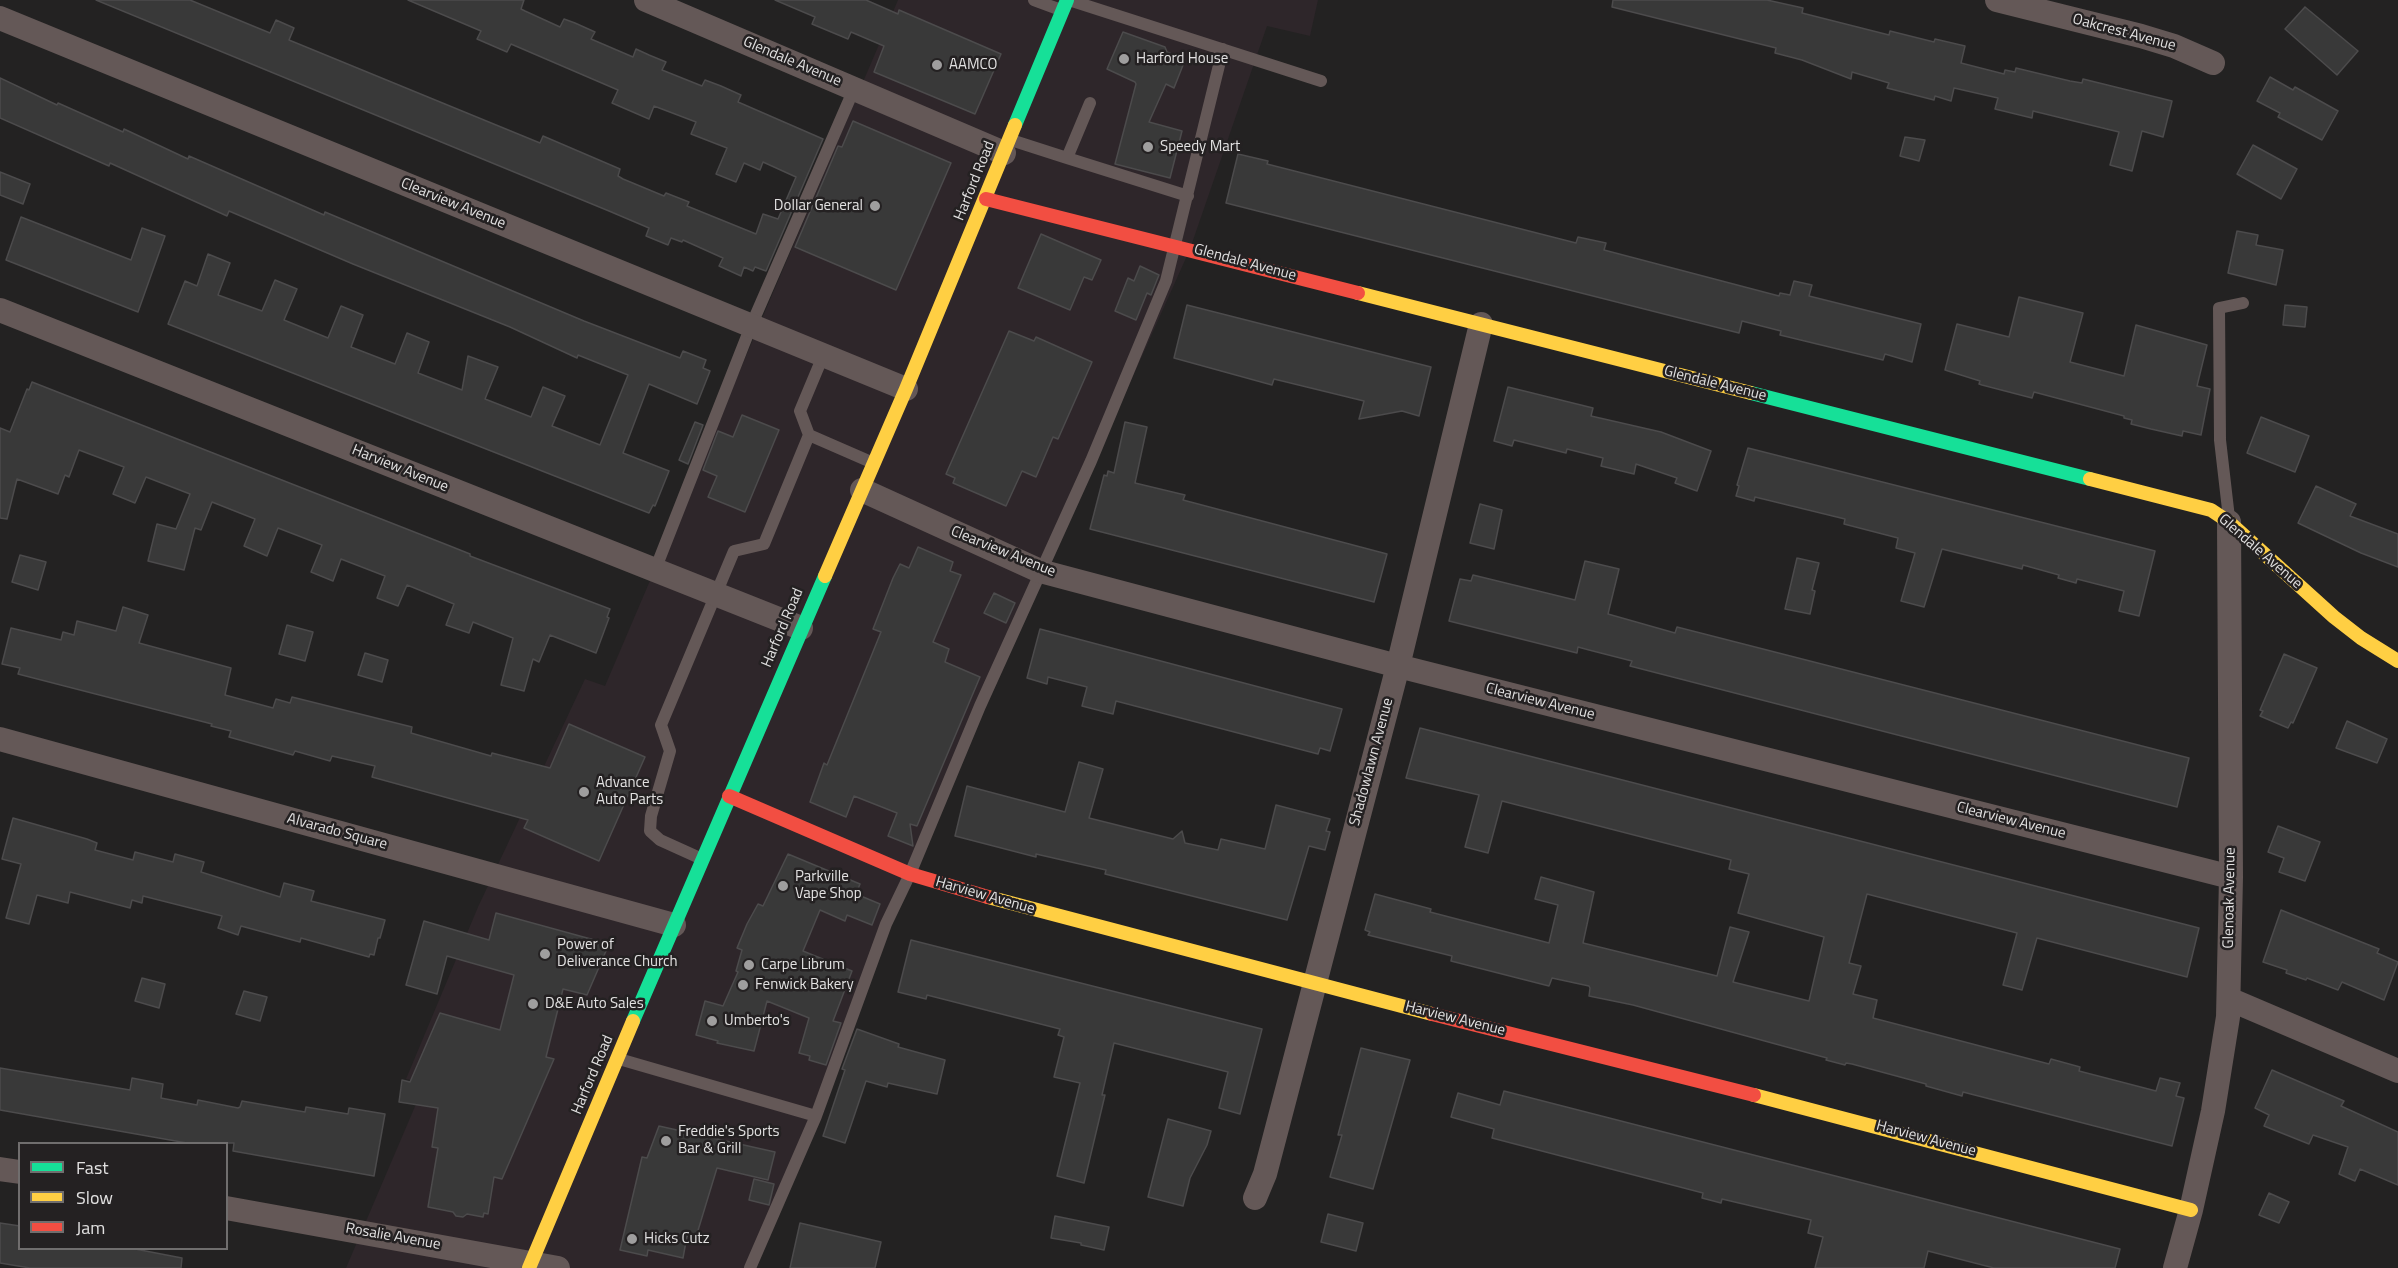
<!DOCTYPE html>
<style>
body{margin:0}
#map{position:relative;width:2398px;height:1268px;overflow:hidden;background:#232222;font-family:"Titillium Web",sans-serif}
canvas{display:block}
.legend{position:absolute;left:18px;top:1142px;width:210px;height:108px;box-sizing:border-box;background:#242122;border:2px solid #706e6e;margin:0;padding:8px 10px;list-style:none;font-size:18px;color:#e2e1e1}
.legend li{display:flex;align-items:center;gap:12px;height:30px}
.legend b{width:30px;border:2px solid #706e6e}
</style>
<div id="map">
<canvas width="2398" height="1268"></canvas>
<ul class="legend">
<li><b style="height:8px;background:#16e098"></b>Fast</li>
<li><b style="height:8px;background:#ffcf43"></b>Slow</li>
<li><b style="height:8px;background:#f24e42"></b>Jam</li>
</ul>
</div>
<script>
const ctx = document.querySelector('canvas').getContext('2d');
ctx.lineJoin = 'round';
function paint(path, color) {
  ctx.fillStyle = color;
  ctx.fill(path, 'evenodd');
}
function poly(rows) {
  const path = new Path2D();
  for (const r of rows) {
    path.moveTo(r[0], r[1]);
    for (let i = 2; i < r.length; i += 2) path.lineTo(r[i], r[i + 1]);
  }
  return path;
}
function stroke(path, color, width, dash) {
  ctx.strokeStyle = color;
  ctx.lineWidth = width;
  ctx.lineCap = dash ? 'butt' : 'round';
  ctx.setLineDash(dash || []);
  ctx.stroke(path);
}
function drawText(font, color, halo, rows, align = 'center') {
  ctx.font = font + ' "Titillium Web",sans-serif';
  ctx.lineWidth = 5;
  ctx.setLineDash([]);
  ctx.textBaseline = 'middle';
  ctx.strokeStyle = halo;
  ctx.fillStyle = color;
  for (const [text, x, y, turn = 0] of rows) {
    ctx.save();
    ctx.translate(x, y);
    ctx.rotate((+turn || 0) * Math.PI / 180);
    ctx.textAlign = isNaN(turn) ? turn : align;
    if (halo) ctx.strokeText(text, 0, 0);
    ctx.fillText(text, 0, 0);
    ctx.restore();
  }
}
paint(poly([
 [898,0,1318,0,1310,36,1267,26,1190,249,877,948,755,1268,346,1268,425,1083,406,1079,478,907,585,679,605,686]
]), '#2e262a');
const building = poly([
 [96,0,190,0,270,33,276,20,294,28,289,40,540,143,543,136,620,169,618,176,623,179,664,196,666,193,689,202,687,206,756,234,763,214,778,219,796,177,763,162,760,170,744,163,736,182,716,174,727,148,691,134,696,122,654,106,649,119,612,103,618,90,511,44,507,52,477,39,481,31,408,0,524,0,521,9,525,11,560,27,564,19,575,23,595,32,591,39,633,57,636,49,649,55,666,62,662,70,702,86,705,80,721,86,741,95,738,102,823,139,766,271,755,267,753,271,744,267,741,276,719,266,723,258,683,240,682,242,671,238,668,245,646,236,649,228,609,211,96,0],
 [775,0,866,0,898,14,899,10,1001,54,975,114,874,72,884,46,851,32,848,39,812,24,815,17,775,0],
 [1613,0,1767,0,1803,8,1802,13,1889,35,1890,31,1934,42,1935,39,1965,46,1961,63,2004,74,2005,70,2015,72,2016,68,2070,81,2082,83,2083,79,2172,101,2163,137,2142,131,2132,171,2110,165,2119,132,2033,111,2032,118,1995,109,1998,98,1954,88,1951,101,1935,96,1934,100,1887,88,1889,83,1852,72,1851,79,1802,60,1775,53,1776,48,1612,7,1613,0],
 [2305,7,2358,51,2337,75,2285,29,2305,7],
 [1123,32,1165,47,1167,52,1185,60,1174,88,1166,84,1149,122,1182,131,1170,178,1115,164,1136,84,1135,82,1107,69,1123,32],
 [2270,77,2293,90,2295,87,2338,111,2322,140,2278,117,2280,113,2257,101,2270,77],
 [0,78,57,105,58,103,123,132,124,129,188,159,189,156,324,215,325,212,584,321,680,358,683,351,706,360,703,368,710,371,697,404,649,384,623,453,669,471,655,506,653,505,649,513,168,324,185,281,197,286,208,254,230,263,218,295,262,311,275,280,297,289,284,320,328,338,341,306,363,315,351,347,395,364,407,333,429,342,418,373,462,390,468,356,498,367,485,399,531,417,543,387,565,396,552,426,600,445,628,375,578,355,577,358,510,327,353,264,229,211,227,216,110,163,109,166,0,118,0,78],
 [853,121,951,163,896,290,795,247,838,146,842,147,853,121],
 [1905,137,1925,140,1919,161,1900,156,1905,137],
 [2253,145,2297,169,2281,199,2237,174,2253,145],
 [1238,154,1268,161,1267,164,1576,243,1578,237,1606,243,1604,250,1779,296,1780,293,1790,295,1794,281,1812,285,1809,296,1921,324,1912,362,1885,354,1883,360,1780,335,1781,331,1742,321,1739,333,1226,203,1238,154],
 [0,172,30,184,23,204,0,195,0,172],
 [21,217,131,260,142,228,165,236,138,312,6,260,21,217],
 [2237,231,2258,235,2256,245,2283,250,2276,285,2228,273,2237,231],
 [1041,234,1101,260,1092,280,1084,277,1070,310,1018,288,1041,234],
 [1140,266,1159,275,1151,295,1147,293,1136,320,1115,311,1128,278,1134,281,1140,266],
 [2019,297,2083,313,2070,362,2124,376,2136,325,2207,345,2197,386,2210,389,2201,435,2183,431,2182,436,2151,429,2131,424,2132,420,2124,418,2124,416,2034,392,2032,398,1982,385,1979,384,1980,381,1945,370,1957,324,2009,337,2019,297],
 [1187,305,1431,367,1419,416,1402,411,1359,419,1364,401,1274,379,1272,385,1174,358,1187,305],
 [2285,305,2307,307,2305,327,2283,325,2285,305],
 [1009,331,1034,341,1036,337,1092,362,1058,439,1053,437,1036,477,1022,471,1006,506,953,483,955,478,946,474,1009,331],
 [32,382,450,546,470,554,470,556,610,609,607,617,609,618,596,653,550,635,539,662,533,659,524,691,501,685,513,638,473,622,469,633,446,625,454,604,407,585,398,606,377,598,385,576,341,559,333,581,311,572,322,545,278,528,267,556,244,546,255,519,212,502,201,530,195,528,184,570,148,561,157,524,176,529,190,494,146,477,135,503,113,494,124,467,79,450,69,477,65,475,58,494,17,479,7,519,0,518,0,428,10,432,27,389,29,390,32,382],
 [1508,387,1593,408,1591,416,1661,432,1711,451,1697,491,1675,483,1677,478,1636,464,1634,474,1601,466,1603,458,1567,449,1566,453,1514,440,1512,446,1494,441,1508,387],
 [742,415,779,430,745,512,708,497,717,476,703,470,718,431,733,437,742,415],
 [2261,417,2309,436,2295,472,2247,453,2261,417],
 [695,422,703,425,688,464,679,460,695,422],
 [1125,422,1147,427,1135,483,1185,495,1183,500,1387,554,1374,602,1090,529,1104,475,1107,476,1108,471,1114,473,1125,422],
 [1748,448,2155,551,2139,616,2119,611,2124,591,2077,579,2076,583,2058,578,2059,575,2023,565,2022,569,1942,549,1924,607,1901,601,1915,553,1896,548,1898,538,1844,524,1845,519,1755,497,1754,501,1736,496,1739,486,1737,485,1748,448],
 [2316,486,2356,504,2350,516,2398,534,2398,567,2361,553,2298,523,2316,486],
 [1480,504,1502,510,1494,549,1470,543,1480,504],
 [918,547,953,562,950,571,961,575,933,642,949,649,945,662,980,677,917,826,910,824,913,846,888,836,897,813,854,796,846,817,810,802,824,763,827,765,881,632,873,629,893,578,900,564,909,568,918,547],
 [20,555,46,562,38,590,12,582,20,555],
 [1797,558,1819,563,1812,590,1815,591,1810,614,1785,609,1797,558],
 [1585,561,1619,569,1608,614,1675,633,1677,627,2189,758,2177,807,1630,666,1632,661,1589,650,1578,647,1577,653,1449,621,1460,579,1471,581,1473,575,1575,600,1585,561],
 [994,593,1015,603,1006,623,984,613,994,593],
 [123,607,148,615,139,643,231,668,225,695,273,708,276,699,290,703,292,697,412,727,411,733,491,756,492,753,550,768,569,724,645,757,599,861,524,828,528,820,372,777,375,766,332,756,330,761,295,751,293,755,229,737,231,731,211,726,212,724,18,674,20,668,2,664,11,628,61,640,63,632,74,635,77,621,116,631,123,607],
 [287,625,313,632,305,661,279,654,287,625],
 [1040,629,1342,709,1330,751,1320,748,1318,754,1116,701,1113,714,1082,706,1087,687,1048,677,1047,684,1027,678,1040,629],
 [365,653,388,660,382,682,358,675,365,653],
 [2284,654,2317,668,2293,723,2291,722,2288,728,2260,716,2263,711,2260,710,2284,654],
 [2347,721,2387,739,2377,763,2336,748,2347,721],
 [1420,728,2199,928,2187,977,2037,938,2022,990,2003,985,2017,933,1867,894,1849,963,1861,966,1853,994,1877,1000,1873,1018,2049,1064,2051,1059,2080,1067,2079,1071,2156,1091,2160,1078,2180,1083,2176,1096,2184,1098,2172,1146,1963,1092,1962,1096,1926,1086,1926,1084,1852,1064,1846,1063,1845,1065,1826,1060,1827,1058,1633,1005,1589,996,1590,988,1589,986,1552,978,1549,986,1451,961,1452,956,1368,935,1370,932,1365,930,1375,894,1431,909,1430,912,1549,943,1558,905,1535,899,1541,877,1594,892,1583,943,1717,976,1730,927,1749,932,1733,982,1809,1001,1824,937,1738,913,1749,874,1729,869,1731,860,1502,801,1488,853,1465,847,1479,795,1406,778,1420,728],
 [1079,762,1103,769,1089,818,1173,839,1182,831,1185,843,1218,850,1221,839,1265,849,1276,805,1330,819,1326,831,1330,832,1325,850,1309,846,1287,920,1105,874,1106,870,1036,854,1036,857,955,836,967,786,1065,812,1079,762],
 [13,818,87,839,97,843,95,850,133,860,135,852,173,862,175,854,204,862,201,872,280,897,284,883,314,891,311,901,385,920,380,938,378,938,374,955,370,954,369,957,301,938,300,942,241,926,238,935,218,928,222,916,143,896,142,903,132,900,130,908,70,892,68,903,37,895,29,924,6,918,21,864,2,859,13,818],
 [2278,826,2320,842,2305,881,2279,872,2284,858,2268,852,2278,826],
 [788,854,860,884,856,894,880,904,872,925,847,915,845,921,820,910,803,951,852,971,833,1021,841,1023,826,1065,809,1060,810,1056,799,1053,809,1018,767,1001,754,1051,717,1043,718,1041,696,1035,705,1001,723,1006,738,972,736,971,742,950,737,948,747,924,758,904,763,906,788,854],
 [2281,910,2379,949,2377,953,2398,962,2384,1000,2342,982,2338,990,2307,978,2306,980,2286,973,2287,970,2263,962,2281,910],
 [496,913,609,944,587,995,563,989,546,1057,554,1059,502,1179,494,1177,488,1214,484,1213,483,1217,467,1214,463,1217,456,1216,453,1212,428,1207,438,1148,432,1147,438,1108,399,1102,402,1080,410,1082,440,1013,500,1030,514,975,447,956,437,994,406,985,424,921,489,940,496,913],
 [911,940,1262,1029,1240,1114,1219,1108,1228,1072,1114,1043,1102,1095,1105,1095,1084,1183,1057,1176,1080,1083,1054,1077,1064,1037,1058,1035,1060,1029,927,995,926,999,898,992,911,940],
 [142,978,165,984,159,1008,135,1001,142,978],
 [244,991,267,997,260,1021,236,1014,244,991],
 [857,1029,899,1044,898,1047,945,1060,937,1094,888,1083,887,1087,866,1081,845,1143,823,1136,845,1070,842,1069,857,1029],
 [1361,1048,1410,1060,1373,1189,1330,1177,1342,1135,1338,1135,1361,1048],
 [0,1068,130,1090,132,1078,163,1084,161,1098,197,1105,198,1100,238,1108,240,1107,242,1101,305,1112,306,1107,348,1114,349,1108,385,1114,374,1176,233,1151,234,1143,187,1143,0,1110,0,1068],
 [2272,1070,2344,1101,2341,1106,2398,1132,2398,1185,2360,1169,2355,1181,2339,1174,2348,1147,2313,1135,2309,1144,2264,1126,2269,1115,2255,1108,2272,1070],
 [1504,1091,2120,1249,2115,1268,1994,1268,1928,1251,1924,1268,1815,1268,1823,1237,1808,1233,1811,1220,1722,1199,1721,1203,1702,1198,1703,1193,1492,1138,1494,1129,1451,1117,1458,1093,1500,1105,1504,1091],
 [1168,1119,1211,1131,1207,1145,1190,1178,1183,1206,1148,1197,1168,1119],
 [659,1126,775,1152,768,1180,717,1168,696,1237,687,1236,683,1258,648,1250,647,1256,620,1250,642,1157,647,1158,659,1126],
 [754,1179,774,1184,769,1205,749,1200,754,1179],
 [2269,1193,2289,1202,2279,1223,2259,1215,2269,1193],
 [1328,1214,1363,1223,1356,1251,1321,1242,1328,1214],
 [1055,1216,1109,1227,1104,1250,1081,1245,1081,1243,1051,1238,1055,1216],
 [0,1223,20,1226,20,1248,130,1248,182,1258,181,1268,30,1268,0,1263,0,1223],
 [800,1223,881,1242,875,1268,790,1268,800,1223]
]);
paint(building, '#393939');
stroke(building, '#4c4b4c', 1.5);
stroke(poly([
 [1034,0,1061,10],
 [1069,0,1321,81],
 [1090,103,1067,158,1188,196],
 [1011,140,1067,158],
 [809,435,871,462],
 [2229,518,2220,440,2219,308,2243,303],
 [655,570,751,326,854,89],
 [702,859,660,840,650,831,651,816,670,751,661,725,734,551,764,544,809,435,800,411,823,356],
 [619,1059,816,1116],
 [750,1268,816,1116,886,924,910,874,980,706,1091,461,1166,281,1223,49]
]), '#645857', 12);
stroke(poly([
 [646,0,1004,153],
 [1997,0,2141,36,2174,46,2213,63],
 [0,18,906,389],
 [0,310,801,628],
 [862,490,1040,571,1398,666,2231,877],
 [0,739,674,925],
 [2229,999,2398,1071],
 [0,1169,20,1172],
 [1255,1198,1265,1174,1398,666,1481,324],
 [226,1208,558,1268],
 [2175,1268,2191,1210,2213,1111,2228,1017,2231,877,2229,522]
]), '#645857', 24);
stroke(poly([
 [1015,125,1067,0],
 [1751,393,2090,479],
 [633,1021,825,576]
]), '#16e098', 14);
stroke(poly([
 [1358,293,1751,393],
 [2090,479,2211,510,2229,522,2334,617,2361,638,2398,661],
 [825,576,906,389,1015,125],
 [988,897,1432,1014],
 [1754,1095,2191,1210],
 [529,1268,633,1021]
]), '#ffcf43', 14);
stroke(poly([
 [986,199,1358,293],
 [729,796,910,874,988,897],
 [1432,1014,1754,1095]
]), '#f24e42', 14);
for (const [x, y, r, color] of [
 [1124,59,6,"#9f9e9e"],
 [937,65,6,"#9f9e9e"],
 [1148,147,6,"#9f9e9e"],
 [875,206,6,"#9f9e9e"],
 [584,792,6,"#9f9e9e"],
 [783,886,6,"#9f9e9e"],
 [545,954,6,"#9f9e9e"],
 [749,965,6,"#9f9e9e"],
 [743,985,6,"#9f9e9e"],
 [533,1004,6,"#9f9e9e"],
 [712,1021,6,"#9f9e9e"],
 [666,1141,6,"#9f9e9e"],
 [632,1239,6,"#9f9e9e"]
]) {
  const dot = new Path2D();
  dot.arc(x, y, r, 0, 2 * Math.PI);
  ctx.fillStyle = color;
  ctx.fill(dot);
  stroke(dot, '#242122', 2);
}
drawText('15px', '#e2e1e1', '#242122', [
 ["Oakcrest Avenue",2124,33,15],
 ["Glendale Avenue",792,62,23],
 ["Harford Road",975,181,-68],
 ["Clearview Avenue",453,204,22],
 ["Glendale Avenue",1245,263,15],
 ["Glendale Avenue",1715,384,14],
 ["Harview Avenue",400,469,22],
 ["Clearview Avenue",1003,552,22],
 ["Glendale Avenue",2260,552,41],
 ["Harford Road",783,628,-67],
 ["Clearview Avenue",1540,702,14],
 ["Shadowlawn Avenue",1372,762,-75],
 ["Clearview Avenue",2011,821,14],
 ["Alvarado Square",337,832,15],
 ["Harview Avenue",985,896,16],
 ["Glenoak Avenue",2230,898,-89],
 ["Harview Avenue",1455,1019,14],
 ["Harford Road",593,1075,-67],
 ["Harview Avenue",1926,1139,15],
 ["Rosalie Avenue",393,1237,10]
]);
drawText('15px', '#e2e1e1', '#242122', [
 ["Harford House",1136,59],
 ["AAMCO",949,65],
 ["Speedy Mart",1160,147],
 ["Dollar General",863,206,"right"],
 ["Advance",596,783],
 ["Auto Parts",596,800],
 ["Parkville",795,877],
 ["Vape Shop",795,894],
 ["Power of",557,945],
 ["Deliverance Church",557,962],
 ["Carpe Librum",761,965],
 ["Fenwick Bakery",755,985],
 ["D&E Auto Sales",545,1004],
 ["Umberto's",724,1021],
 ["Freddie's Sports",678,1132],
 ["Bar & Grill",678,1149],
 ["Hicks Cutz",644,1239]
], 'left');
</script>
